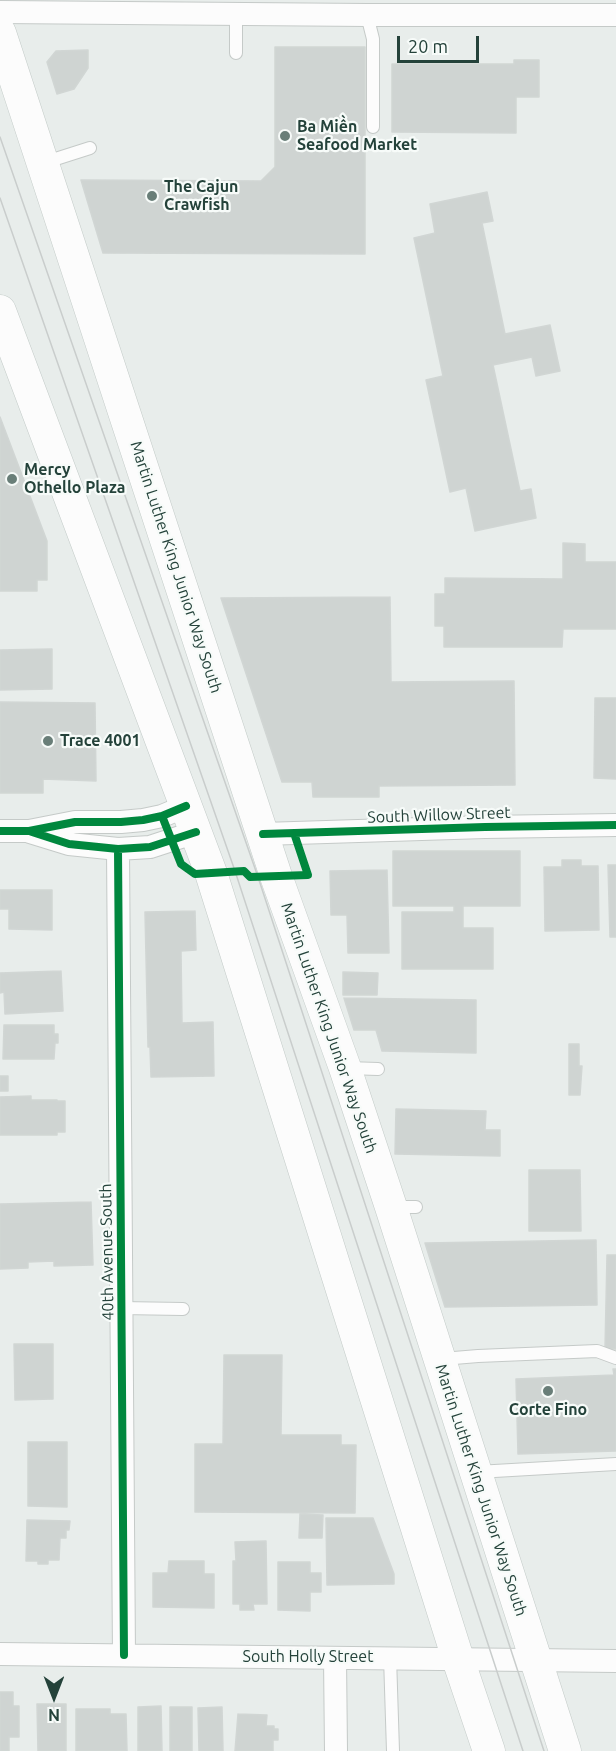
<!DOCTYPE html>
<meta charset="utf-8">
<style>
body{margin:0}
#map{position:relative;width:616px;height:1751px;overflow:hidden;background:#e8edeb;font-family:Ubuntu,sans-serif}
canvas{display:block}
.north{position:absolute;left:24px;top:1667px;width:60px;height:60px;-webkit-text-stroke:4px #f7fbf9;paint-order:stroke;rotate:180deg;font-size:16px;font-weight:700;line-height:24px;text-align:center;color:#24423a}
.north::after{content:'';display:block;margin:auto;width:21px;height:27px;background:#24423a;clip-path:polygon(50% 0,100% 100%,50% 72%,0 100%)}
.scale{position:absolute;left:397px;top:36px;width:82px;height:27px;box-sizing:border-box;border:3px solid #24423a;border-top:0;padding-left:8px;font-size:18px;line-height:21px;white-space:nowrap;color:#24423a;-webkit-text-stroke:4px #f7fbf9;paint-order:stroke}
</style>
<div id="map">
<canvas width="616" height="1751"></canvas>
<div class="north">N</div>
<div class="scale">20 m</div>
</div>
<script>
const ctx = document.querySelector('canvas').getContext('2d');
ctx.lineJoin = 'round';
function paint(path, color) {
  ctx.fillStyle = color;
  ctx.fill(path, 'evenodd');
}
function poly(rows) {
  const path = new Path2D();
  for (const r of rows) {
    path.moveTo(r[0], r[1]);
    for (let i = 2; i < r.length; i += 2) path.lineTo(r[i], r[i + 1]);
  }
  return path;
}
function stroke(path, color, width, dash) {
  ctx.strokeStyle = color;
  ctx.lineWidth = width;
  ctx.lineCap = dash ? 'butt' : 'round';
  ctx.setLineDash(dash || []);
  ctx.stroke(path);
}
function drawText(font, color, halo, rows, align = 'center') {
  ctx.font = font + ' Ubuntu,sans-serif';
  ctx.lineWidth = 4.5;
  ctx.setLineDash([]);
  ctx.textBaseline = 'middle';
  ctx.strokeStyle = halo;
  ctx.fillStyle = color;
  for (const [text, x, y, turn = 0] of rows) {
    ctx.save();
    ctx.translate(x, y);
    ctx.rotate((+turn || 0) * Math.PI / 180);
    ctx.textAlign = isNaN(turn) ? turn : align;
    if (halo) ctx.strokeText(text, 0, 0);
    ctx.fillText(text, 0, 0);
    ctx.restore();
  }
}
const building = poly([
 [275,47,365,47,365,254,103,253,81,180,261,181,275,167,275,47],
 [88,50,88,68,74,89,57,94,47,62,56,51,88,50],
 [514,60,539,60,539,97,516,97,516,133,392,132,392,64,514,64,514,60],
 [487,192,493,221,482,223,505,334,550,325,560,371,536,376,532,357,493,365,520,491,531,489,536,518,475,531,466,488,450,492,426,380,443,376,414,238,435,233,430,204,487,192],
 [0,417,47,541,47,580,37,580,37,591,0,591,0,417],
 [563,543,585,544,585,562,616,562,616,629,563,629,562,647,444,647,444,626,435,626,435,594,445,594,445,578,563,579,563,543],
 [390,597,391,682,514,681,515,785,379,786,379,797,313,797,312,782,282,782,221,598,390,597],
 [52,649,52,689,0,690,0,650,52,649],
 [595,698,616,698,616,779,594,778,595,698],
 [0,702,95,703,96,781,43,779,43,793,0,793,0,702],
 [393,851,520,851,520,906,463,906,463,928,493,928,493,969,402,969,402,912,454,912,454,906,393,906,393,851],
 [562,860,581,860,581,866,598,866,599,930,545,931,544,867,562,867,562,860],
 [608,865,616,865,616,937,610,937,608,865],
 [387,870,389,953,348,953,347,915,331,915,330,871,387,870],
 [0,890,52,890,52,930,9,929,9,909,0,909,0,890],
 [195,911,196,950,181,951,182,1023,213,1022,214,1076,151,1077,150,1047,148,1047,145,912,195,911],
 [61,971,63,1011,5,1014,4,992,0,993,0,973,61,971],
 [343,972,378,973,377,995,343,995,343,972],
 [344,998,476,1000,476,1053,382,1051,376,1030,354,1030,344,998],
 [4,1025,54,1025,54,1034,58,1034,58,1043,55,1043,54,1059,3,1059,4,1025],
 [569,1044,579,1044,579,1066,582,1066,580,1095,569,1095,569,1044],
 [0,1076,8,1076,8,1091,0,1091,0,1076],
 [31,1096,31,1100,57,1100,57,1101,65,1101,65,1132,57,1132,57,1135,0,1135,0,1097,31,1096],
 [396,1109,486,1111,485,1130,500,1130,500,1156,395,1154,396,1109],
 [529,1170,580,1170,581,1231,529,1231,529,1170],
 [91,1202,93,1265,54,1266,54,1261,28,1262,28,1268,0,1269,0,1204,91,1202],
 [596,1240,597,1305,445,1307,425,1243,596,1240],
 [607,1255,616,1255,616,1349,605,1349,607,1255],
 [14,1344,53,1344,53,1399,15,1400,14,1344],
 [224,1355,282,1355,281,1435,341,1435,341,1445,356,1445,355,1513,195,1512,195,1444,223,1444,224,1355],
 [613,1369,616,1369,616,1451,518,1454,516,1379,614,1375,613,1369],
 [28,1442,67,1442,67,1507,28,1506,28,1442],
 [300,1514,323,1515,322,1538,299,1538,300,1514],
 [326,1518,373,1518,394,1574,394,1584,327,1585,326,1518],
 [27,1520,70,1521,69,1530,66,1530,66,1538,60,1538,59,1560,48,1560,48,1564,38,1564,38,1561,26,1561,27,1520],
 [266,1541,267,1604,253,1604,254,1610,240,1610,240,1604,233,1604,233,1561,236,1561,235,1542,266,1541],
 [169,1561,204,1561,204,1574,214,1574,214,1608,153,1607,153,1573,168,1573,169,1561],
 [278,1562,310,1562,310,1573,321,1573,321,1592,310,1592,310,1611,278,1610,278,1562],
 [0,1692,13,1692,13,1706,19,1706,19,1737,9,1737,9,1751,0,1751,0,1692],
 [37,1704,66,1704,66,1751,38,1751,37,1704],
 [161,1706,162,1751,138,1751,138,1707,161,1706],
 [170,1707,192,1707,192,1751,170,1751,170,1707],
 [222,1707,223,1751,199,1751,198,1708,222,1707],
 [76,1709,110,1709,110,1714,126,1714,127,1751,76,1751,76,1709],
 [238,1714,267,1715,266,1726,274,1726,274,1729,278,1729,278,1740,273,1740,273,1751,235,1751,238,1714]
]);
paint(building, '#cfd4d2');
stroke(building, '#d1d6d4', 1.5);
const service = poly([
 [236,13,236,53],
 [367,15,373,39,373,127],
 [43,163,90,148],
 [347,1068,378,1069],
 [394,1207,416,1207],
 [121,1308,183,1309],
 [442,1359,478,1356,597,1351,616,1358],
 [477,1472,616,1464],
 [390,1657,393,1751]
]);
const minor = poly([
 [0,12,367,15,616,15],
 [0,831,29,831,75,822,121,822,143,820,162,816,186,806],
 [30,832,69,844,118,849,150,847,196,832],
 [263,834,485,827,616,825],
 [118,849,124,1655],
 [0,1654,616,1661],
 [335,1658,336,1751]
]);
const secondary = poly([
 [0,33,276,876,345,1068,391,1207,565,1751],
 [0,311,211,873,458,1659,489,1751]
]);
stroke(service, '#c5cac8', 14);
stroke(minor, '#c5cac8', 24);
stroke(secondary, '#c3cbc8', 33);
stroke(service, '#fcfcfc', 12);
stroke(minor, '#fcfcfc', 22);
stroke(secondary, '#fcfcfc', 32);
stroke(poly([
 [0,137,258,877,544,1751],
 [0,198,235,871,523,1751]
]), '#c9cdcc', 1.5);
stroke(poly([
 [162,816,181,864,195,874,244,871,250,877,308,875,294,833],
 [0,831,29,831,75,822,121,822,143,820,162,816,186,806],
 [32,832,69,844,118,849,150,847,196,832],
 [263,834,485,827,616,825],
 [118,849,124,1655]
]), '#00873e', 8);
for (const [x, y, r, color] of [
 [285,136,6,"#697e78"],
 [152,196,6,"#697e78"],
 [12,479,6,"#697e78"],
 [48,741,6,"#697e78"],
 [548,1391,6,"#697e78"]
]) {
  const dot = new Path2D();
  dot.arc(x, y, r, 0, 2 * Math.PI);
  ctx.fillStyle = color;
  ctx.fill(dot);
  stroke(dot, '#f7fbf9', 2);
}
drawText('bold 16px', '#24423a', '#f7fbf9', [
 ["Ba Miền",297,127],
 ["Seafood Market",297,145],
 ["The Cajun",164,187],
 ["Crawfish",164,205],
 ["Mercy",24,470],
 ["Othello Plaza",24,488],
 ["Trace 4001",60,741],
 ["Corte Fino",548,1410,"center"]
], 'left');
drawText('16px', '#24423a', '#f7fbf9', [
 ["Martin Luther King Junior Way South",176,567,72],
 ["South Willow Street",439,815,-2],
 ["Martin Luther King Junior Way South",329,1028,71],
 ["40th Avenue South",107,1252,-91],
 ["Martin Luther King Junior Way South",481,1490,72],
 ["South Holly Street",308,1657]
]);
</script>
